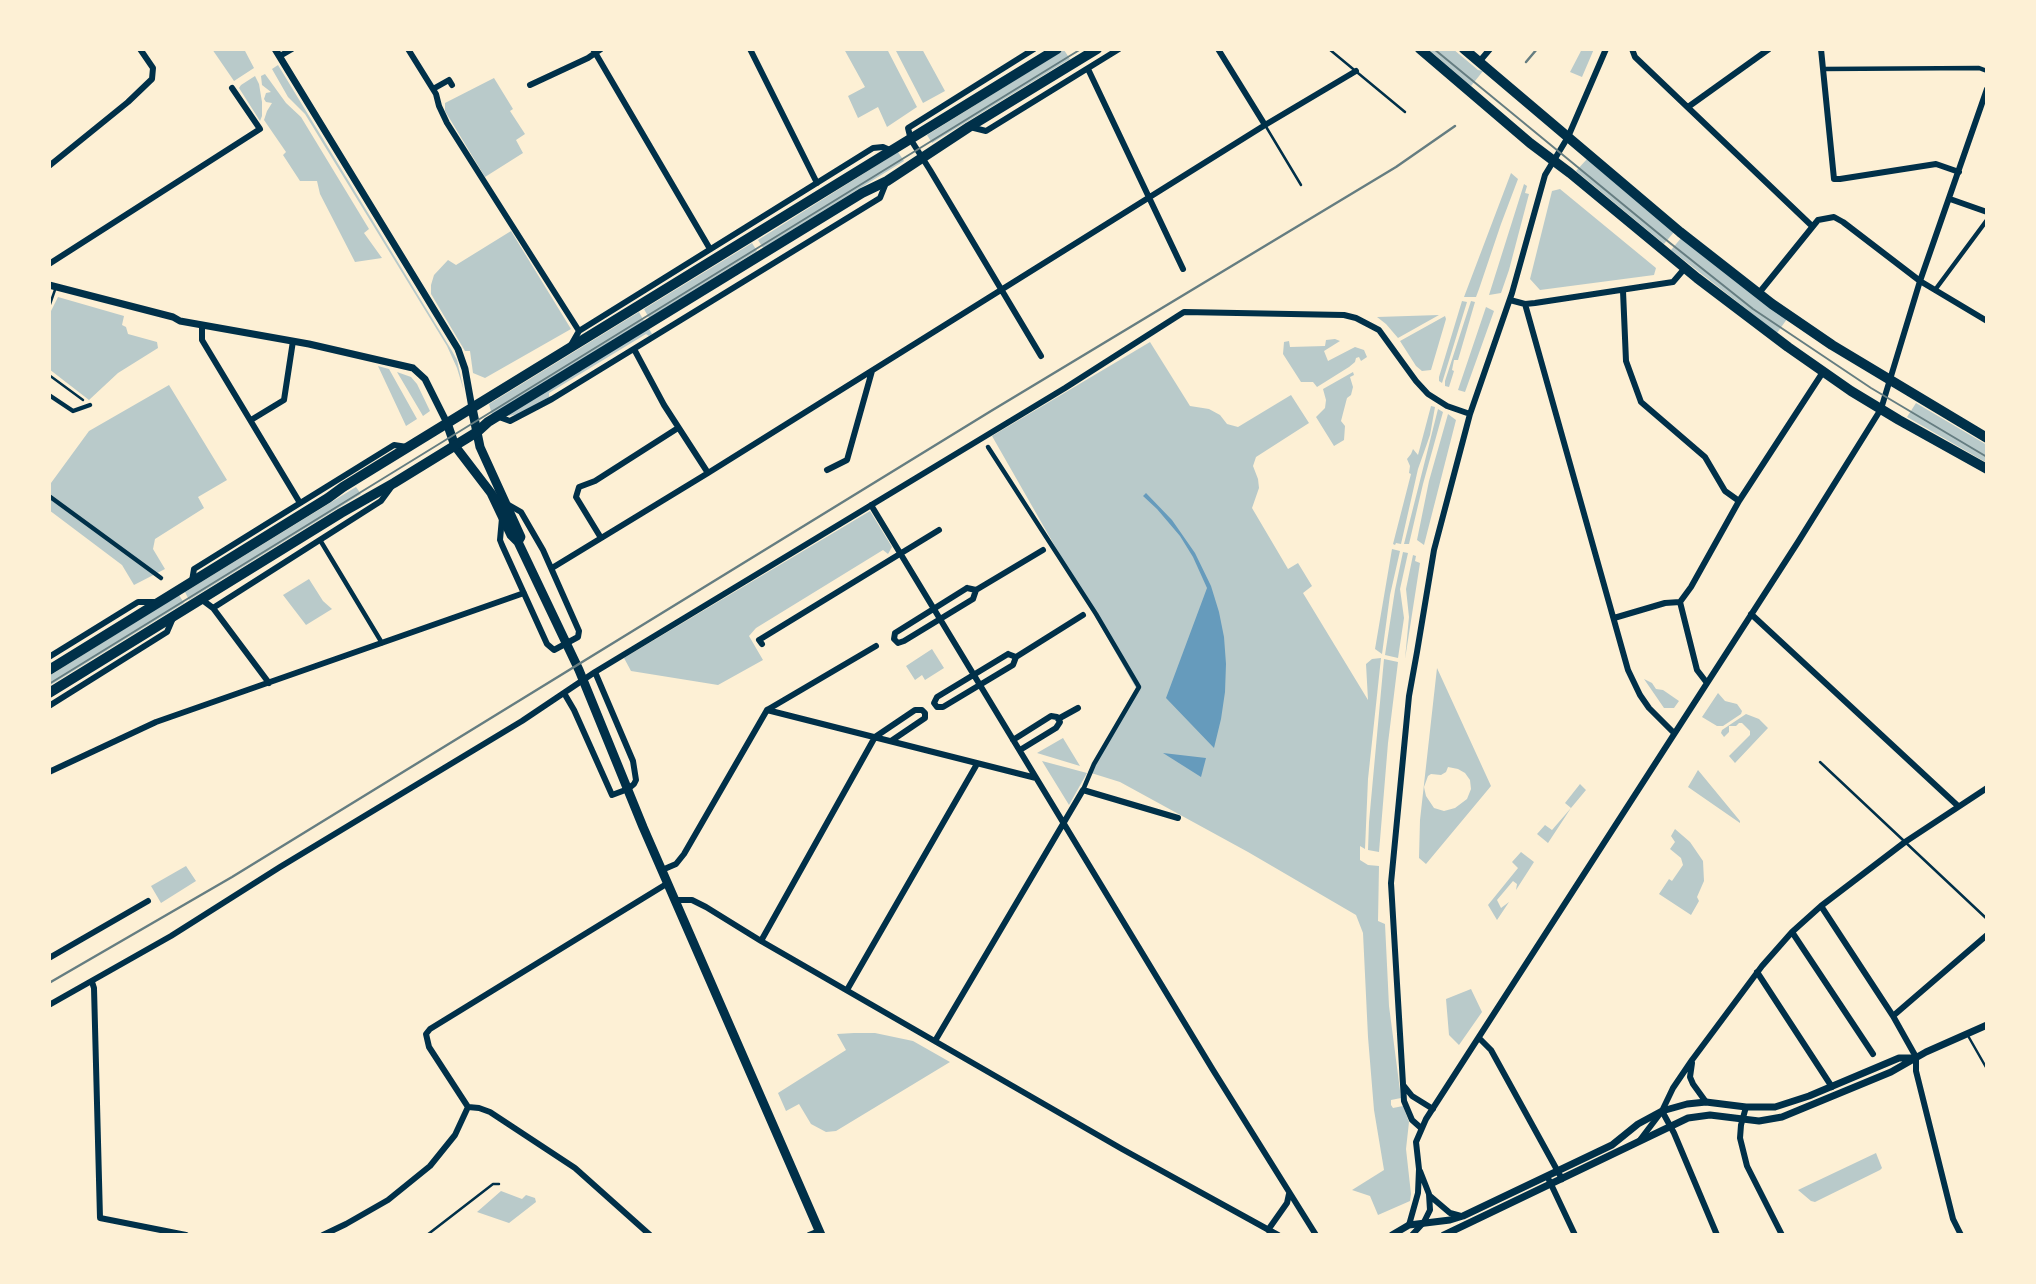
<!DOCTYPE html>
<style>
body{margin:0}
#map{position:relative;width:2036px;height:1284px;overflow:hidden;background:#fdf0d5;font-family:"DejaVu Sans",sans-serif}
canvas{display:block}
.frame{position:absolute;inset:0;border:51px solid #fdf0d5;pointer-events:none}
</style>
<div id="map">
<canvas width="2036" height="1284"></canvas>
<div class="frame"></div>
</div>
<script>
const ctx = document.querySelector('canvas').getContext('2d');
ctx.lineJoin = 'round';
function paint(path, color) {
  ctx.fillStyle = color;
  ctx.fill(path, 'evenodd');
}
function poly(rows) {
  const path = new Path2D();
  for (const r of rows) {
    path.moveTo(r[0], r[1]);
    for (let i = 2; i < r.length; i += 2) path.lineTo(r[i], r[i + 1]);
  }
  return path;
}
function stroke(path, color, width, dash) {
  ctx.strokeStyle = color;
  ctx.lineWidth = width;
  ctx.lineCap = dash ? 'butt' : 'round';
  ctx.setLineDash(dash || []);
  ctx.stroke(path);
}
paint(poly([
 [212,49,244,49,254,68,234,81],
 [844,49,887,49,917,107,887,127,878,107,858,118,848,96,865,87],
 [895,49,922,49,945,91,923,103],
 [1428,49,1453,49,1478,70,1483,71,1471,86],
 [1582,49,1594,49,1582,77,1570,72],
 [1064,50,1070,59,932,143,927,135],
 [278,65,452,351,457,360,464,391,457,368,447,346,305,114,288,97,272,69],
 [265,74,286,103,301,117,369,229,364,233,382,258,355,262,320,194,317,181,300,181,283,155,286,152,264,120,267,111,272,103,266,102,264,99,266,93,271,92,262,85,261,76],
 [255,76,259,84,262,102,262,116,260,121,239,88,241,85],
 [494,78,513,109,510,111,525,134,516,140,523,153,485,177,445,111,445,103],
 [898,152,904,161,763,248,758,240],
 [1587,159,1674,232,1664,244,1576,171],
 [1511,173,1518,179,1501,224,1479,289,1476,297,1464,297],
 [1524,184,1527,186,1525,193,1529,194,1509,270,1501,293,1489,295],
 [1560,189,1656,268,1654,275,1540,290,1530,279,1552,191],
 [511,231,571,329,485,378,473,373,470,351,465,351,431,294,431,285,434,275,448,260,456,265],
 [1682,237,1787,319,1777,333,1671,250],
 [752,243,757,251,649,318,644,309],
 [58,297,124,316,122,325,126,327,128,334,157,342,158,348,118,373,89,400,49,369,49,315],
 [1462,301,1467,302,1442,383,1439,381,1439,377],
 [1471,301,1475,302,1458,360,1454,360,1452,370,1454,371,1449,387,1445,386,1445,381],
 [1486,307,1494,311,1465,392,1458,390],
 [639,312,644,321,492,415,489,404],
 [1439,315,1398,338,1386,324,1377,317],
 [1445,316,1446,319,1431,370,1422,371,1416,366,1400,341],
 [648,327,652,334,649,336,646,334,549,393,549,397,523,413,509,416,507,414],
 [1335,339,1340,341,1324,351,1328,361,1355,347,1364,350,1367,357,1361,361,1359,357,1356,358,1355,362,1349,367,1317,387,1313,382,1301,382,1283,354,1284,342,1289,341,1290,347,1325,346,1326,340],
 [1150,342,1190,406,1209,409,1220,415,1227,424,1238,427,1291,395,1309,423,1256,457,1253,466,1258,479,1259,488,1252,508,1288,569,1298,563,1312,586,1303,593,1368,700,1366,664,1372,659,1381,658,1368,779,1365,849,1360,846,1360,860,1368,865,1379,866,1378,921,1385,924,1389,1006,1401,1098,1391,1100,1391,1105,1393,1108,1403,1106,1409,1122,1406,1149,1411,1194,1410,1201,1378,1215,1370,1196,1352,1190,1384,1170,1374,1110,1368,1037,1363,933,1356,915,1248,852,1120,782,1088,772,1136,688,992,436],
 [378,366,389,369,417,419,406,426],
 [397,372,411,377,417,384,430,411,423,416],
 [1353,372,1354,375,1350,377,1353,387,1351,395,1347,398,1341,421,1345,426,1344,440,1334,446,1316,417,1325,408,1326,400,1323,389],
 [169,385,227,480,198,497,204,508,155,539,153,549,165,569,134,585,122,565,49,510,49,482,51,483,89,431],
 [1916,403,1987,445,1987,463,1907,417],
 [1431,406,1435,407,1430,435,1418,469,1401,544,1396,543,1395,545,1393,544,1411,474,1409,473,1410,466,1407,459,1411,454,1413,449,1418,455],
 [1438,409,1443,412,1423,484,1409,544,1404,544],
 [1448,414,1456,420,1424,545,1417,540,1429,481],
 [356,487,361,494,189,600,185,592],
 [870,511,892,547,888,554,883,550,756,628,749,636,763,660,718,685,631,671,624,658],
 [1392,549,1400,551,1390,595,1382,654,1375,649],
 [1403,552,1408,553,1400,589,1404,618,1398,658,1385,655,1395,590],
 [1413,555,1416,556,1415,561,1420,563,1405,659,1409,617,1406,589],
 [309,579,323,601,332,609,306,625,283,595],
 [179,595,184,603,49,686,49,676],
 [932,649,944,668,925,680,922,675,915,680,906,666],
 [1384,659,1398,662,1388,743,1379,852,1368,850,1369,822],
 [1437,668,1491,786,1426,864,1419,858,1420,820],
 [1448,767,1458,769,1465,773,1470,780,1471,789,1467,799,1455,808,1444,811,1434,808,1426,796,1424,787,1428,776,1431,774,1441,775,1446,772],
 [1644,679,1652,683,1656,689,1663,690,1679,701,1674,708,1664,708],
 [1718,693,1725,701,1737,704,1742,711,1741,714,1723,726,1717,726,1702,717],
 [1746,714,1759,719,1768,728,1735,763,1729,756,1750,735,1750,731,1742,723,1739,723,1736,726,1729,726,1729,732,1724,737,1721,733,1722,730],
 [1063,738,1080,766,1037,753],
 [1042,761,1087,773,1069,805],
 [1698,770,1740,821,1740,823,1688,787],
 [1580,784,1586,790,1571,808,1548,843,1537,834,1545,825,1552,830,1571,808,1565,803],
 [1675,829,1690,842,1703,861,1704,881,1697,897,1699,901,1691,915,1659,894,1669,879,1672,881,1683,865,1681,858,1670,849,1675,842,1671,836],
 [1521,852,1534,862,1516,890,1517,884,1513,881,1497,900,1501,908,1509,902,1497,920,1488,905,1518,868,1512,862],
 [186,866,196,881,161,903,151,886],
 [1471,989,1482,1012,1459,1045,1449,1035,1446,999],
 [854,1033,875,1033,913,1041,950,1062,836,1131,826,1132,811,1124,799,1104,786,1111,778,1093,846,1050,837,1034],
 [1876,1153,1882,1168,1880,1170,1815,1202,1811,1201,1798,1190],
 [501,1191,522,1199,526,1195,535,1198,536,1202,509,1223,477,1212]
]), '#b9caca');
paint(poly([
 [1146,493,1172,520,1195,553,1211,586,1219,612,1224,637,1226,664,1225,692,1221,719,1214,748,1166,698,1207,588,1193,557,1180,536,1157,509,1143,496],
 [1163,753,1206,758,1201,777]
]), '#669bbc');
stroke(poly([
 [1329,49,1405,112],
 [1265,125,1301,185],
 [49,307,56,287],
 [49,375,83,400],
 [1820,762,1987,919],
 [1967,1034,1987,1069],
 [427,1235,493,1184,499,1184]
]), '#003049', 2.5);
stroke(poly([
 [1823,69,1979,68,1987,71],
 [1935,290,1987,220],
 [49,395,73,411,90,405],
 [988,447,1096,614,1139,687,1094,764,1083,790],
 [49,496,161,578],
 [320,540,382,643]
]), '#003049', 4.5);
stroke(poly([
 [408,49,436,94,439,106,447,123,579,331],
 [593,49,710,249],
 [750,49,817,183],
 [1034,49,908,128,911,140,930,170,1041,356],
 [1218,49,1265,125],
 [1632,49,1635,57,1812,226],
 [1821,49,1834,179,1840,179,1936,164,1959,172],
 [280,56,292,49],
 [1479,62,1490,49],
 [1088,69,1183,269],
 [530,85,588,58,601,49],
 [433,89,449,80,452,85],
 [1688,107,1769,49],
 [970,127,986,131,1119,49],
 [49,166,128,102,152,79,153,68,140,49],
 [1950,199,1987,212],
 [49,264,260,129,232,88],
 [1623,291,1626,361,1641,402,1705,457,1725,491,1739,501],
 [1759,293,1818,220,1834,217,1843,222,1920,281,1987,321],
 [1510,300,1525,304,1535,303,1673,282,1685,268],
 [1525,304,1628,670,1640,695,1649,708,1674,733],
 [202,325,202,340,300,503],
 [571,345,579,331,873,148,883,147,892,151],
 [634,349,664,405,708,473],
 [499,417,510,421,552,399,880,198,886,183],
 [251,420,284,400,293,341],
 [827,470,847,460,872,371],
 [871,505,1213,1070,1316,1235],
 [502,518,500,540,502,545,547,644,554,650,578,637,579,631,543,550,521,512,507,504],
 [601,538,576,497,579,487,595,481,678,428],
 [552,568,708,473,1265,125,1356,71],
 [192,581,194,569,276,518,394,445,407,447],
 [967,588,976,590,973,599,904,641,898,643,894,639,895,633,967,588],
 [976,590,1043,550],
 [201,599,213,608,269,683],
 [213,608,381,501,392,486],
 [1751,614,1958,806],
 [1614,618,1665,603,1680,602],
 [762,644,759,640,939,530],
 [1008,654,1016,657,1013,665,943,707,937,707,934,703,937,697,1008,654],
 [49,657,138,602,158,602],
 [1016,657,1083,615],
 [1707,683,1697,670,1680,602,1691,587,1739,501,1823,372],
 [564,693,574,710,612,795,628,789,634,784,636,780,633,761,595,672],
 [49,706,167,632,173,618],
 [767,710,1036,778],
 [767,710,876,646],
 [1058,719,1078,708],
 [1013,740,1051,716,1057,717,1060,722,1056,728,1020,750],
 [49,772,156,722,524,593],
 [662,870,676,864,684,854,767,710],
 [675,900,692,900,706,907,761,941,1122,1149,1278,1235],
 [1821,906,1893,1016,1916,1057,1916,1071,1953,1219,1961,1235],
 [1792,932,1873,1054],
 [761,941,875,737,915,710,922,710,925,713,925,718,891,741],
 [49,958,148,901],
 [1757,972,1832,1087],
 [92,982,94,988,100,1218,186,1235],
 [847,990,977,764],
 [49,1005,171,936,280,867,522,721,595,672,1065,388,1184,312,1344,315,1356,318,1379,330,1416,381,1428,394,1447,406,1470,414],
 [1893,1016,1987,935],
 [1479,1038,1491,1050,1562,1179],
 [935,1041,1083,790,1178,818],
 [1692,1063,1690,1077,1693,1084,1706,1102],
 [1404,1086,1412,1096,1433,1109],
 [468,1107,429,1047,426,1034,430,1029,668,883],
 [468,1107,479,1108,490,1112,575,1168,650,1235],
 [1746,1107,1741,1125,1740,1138,1747,1166,1782,1235],
 [1662,1111,1674,1133,1717,1235],
 [1421,1128,1412,1120,1404,1101,1391,883,1409,696,1417,652,1434,550,1470,414,1512,293,1545,175,1568,137,1606,49],
 [1640,1140,1662,1111,1673,1088,1692,1060,1762,966,1792,932,1821,906,1905,842,1987,788],
 [1549,1180,1575,1235],
 [1430,1196,1450,1213,1461,1216],
 [1409,1225,1418,1193,1419,1169,1416,1142,1426,1119,1798,542,1881,409,1920,281,1987,89],
 [1268,1230,1287,1203,1289,1194],
 [323,1235,346,1224,388,1200,430,1166,455,1135,468,1107],
 [809,1235,819,1231],
 [1412,1235,1424,1222,1430,1210,1429,1194,1420,1171]
]), '#003049', 6);
stroke(poly([
 [275,49,458,349,465,369,472,408],
 [49,285,173,317,180,321,309,344,413,368,425,379,447,423],
 [1392,1235,1409,1225,1450,1220,1463,1216,1612,1145,1638,1124,1662,1111,1687,1104,1706,1102,1746,1107,1775,1107,1809,1096,1899,1058,1913,1058],
 [1444,1235,1688,1118,1710,1115,1759,1121,1782,1117,1891,1072,1926,1052,1987,1025]
]), '#003049', 7);
stroke(poly([
 [472,408,480,447,521,537,518,542],
 [447,423,455,446,491,493,511,535,518,542,579,670,643,827,821,1235]
]), '#003049', 9);
stroke(poly([
 [1420,49,1530,143,1570,173,1697,278,1788,347,1851,391,1899,420,1987,469],
 [1464,49,1680,232,1772,304,1832,345,1987,438],
 [49,670,328,498,343,487,1057,49],
 [49,693,341,513,394,483,477,432,488,422,862,193,887,181,969,127,1097,49]
]), '#003049', 10);
stroke(poly([
 [1434,49,1670,243,1753,309,1871,388,1987,457],
 [49,684,1081,49]
]), '#657d81', 2);
stroke(poly([
 [1526,62,1537,49],
 [49,983,232,877,991,411,1396,167,1455,126]
]), '#657d81', 2.5);
</script>
